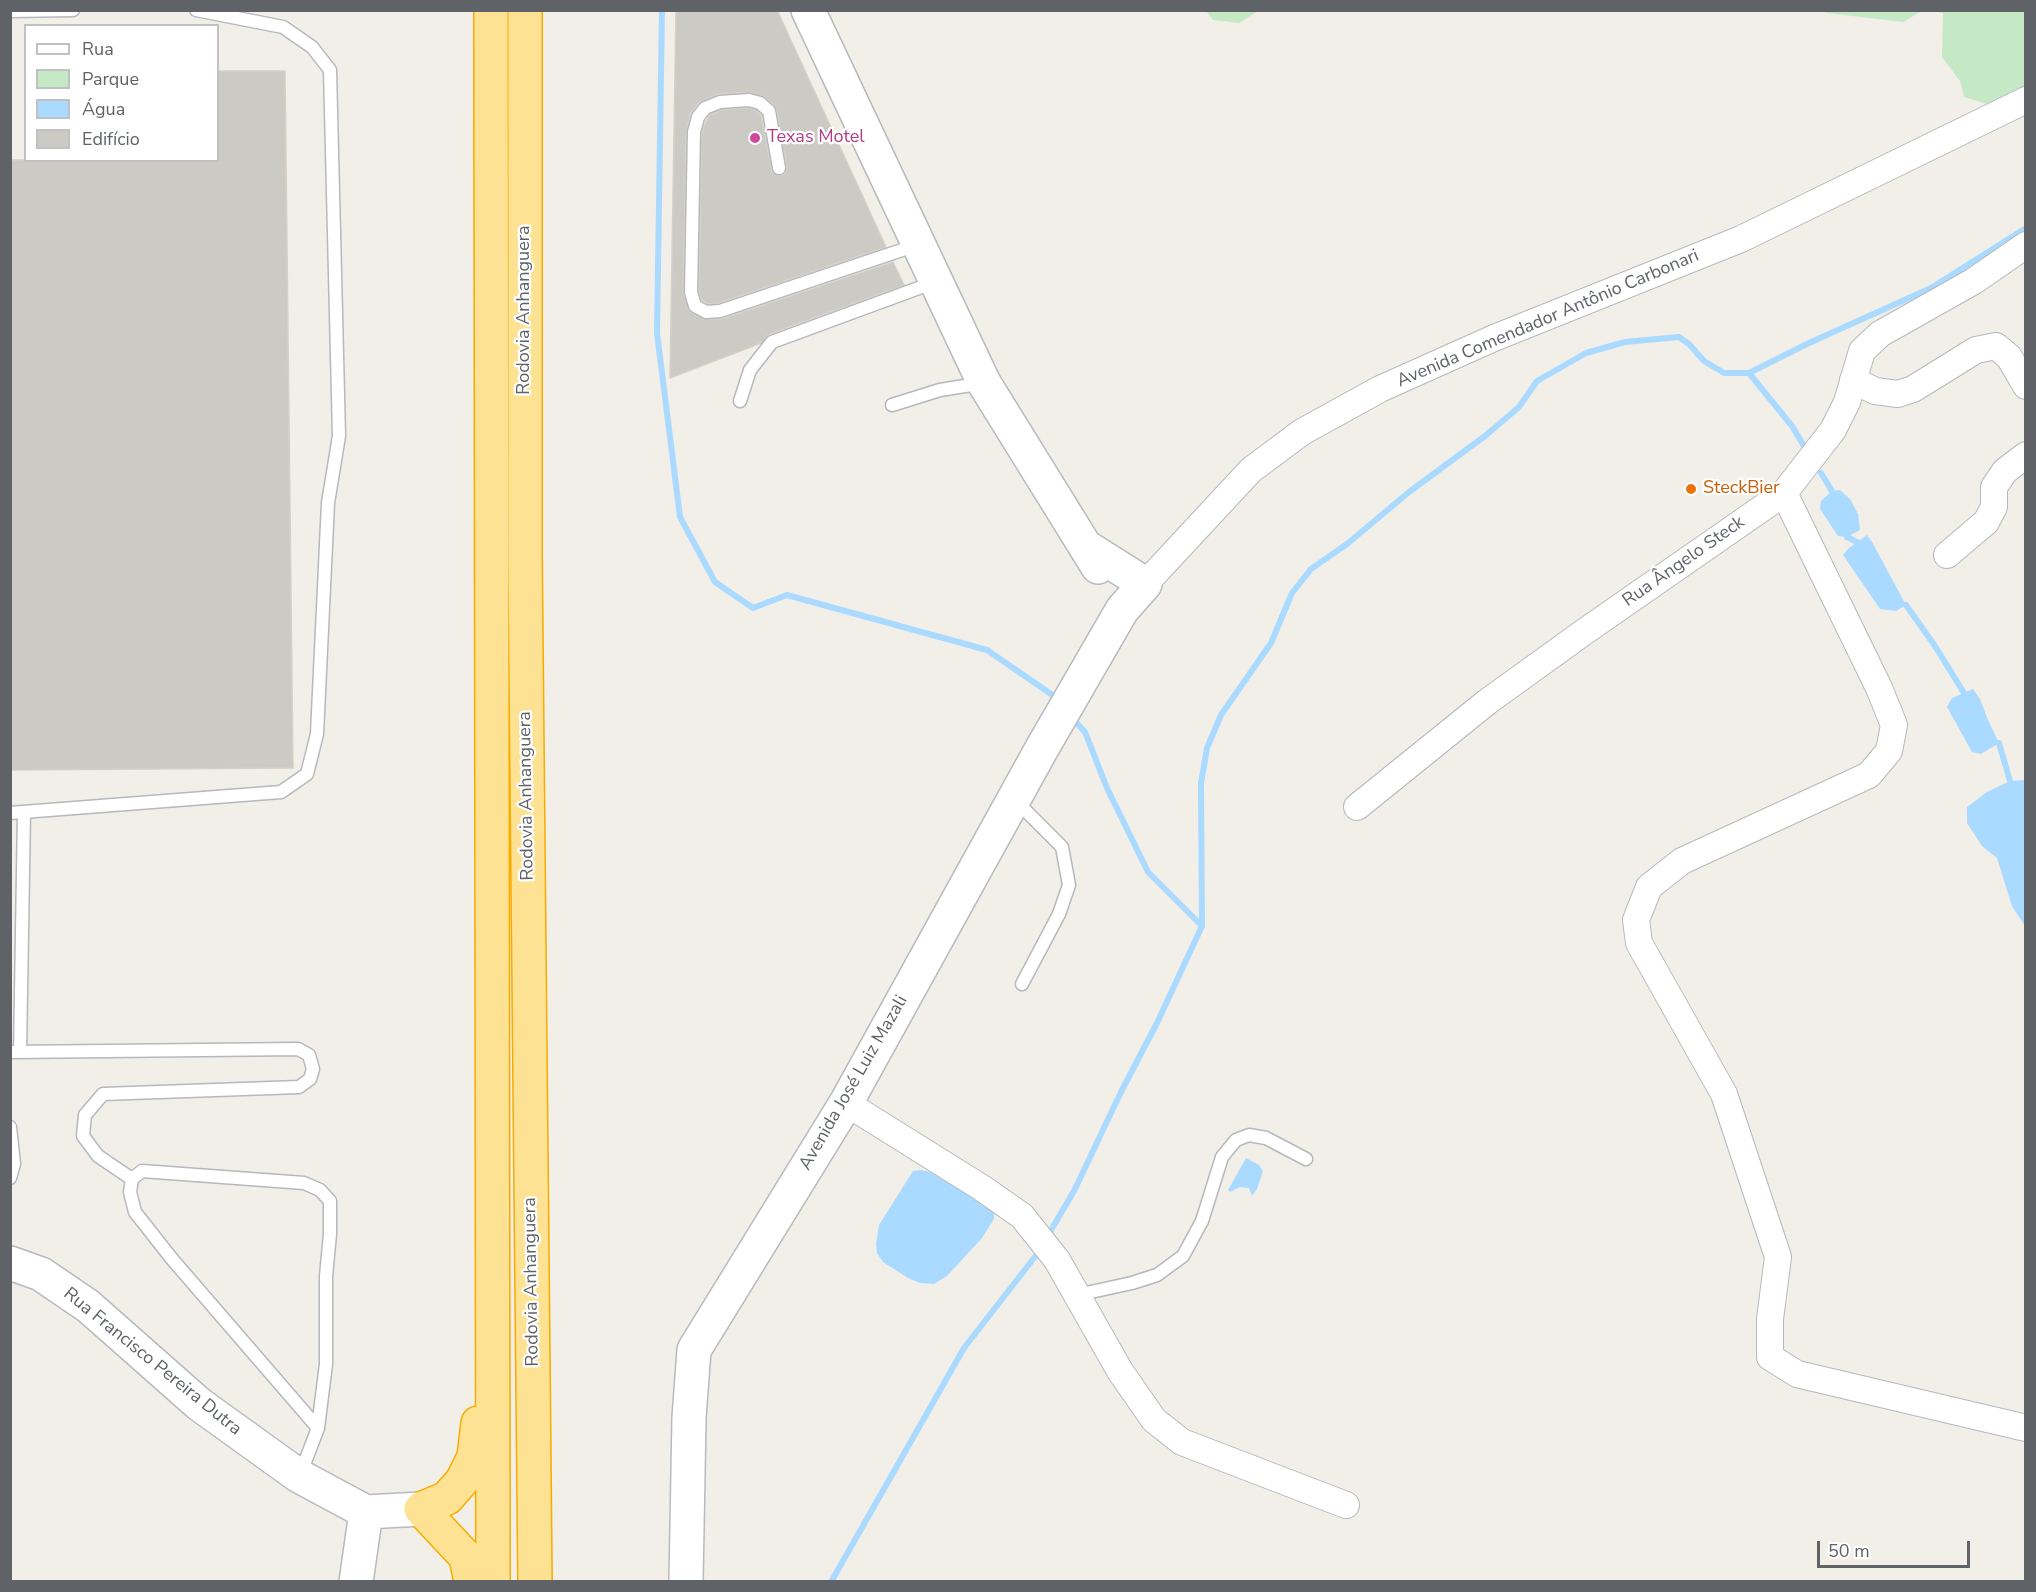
<!DOCTYPE html>
<meta charset="utf-8">
<style>
body{margin:0}
#map{position:relative;width:2036px;height:1592px;overflow:hidden;background:#f1efe8;font-family:"Nunito Sans",sans-serif}
canvas{display:block}
.frame{position:absolute;inset:0;border:12px solid #5f6368;pointer-events:none}
.legend{position:absolute;left:24px;top:24px;width:195px;height:138px;box-sizing:border-box;background:#fff;border:2px solid #bfc1c3;margin:0;padding:8px 10px;list-style:none;font-size:18px;color:#5f6368}
.legend li{display:flex;align-items:center;gap:12px;height:30px}
.legend b{width:30px;border:2px solid #bfc1c3}
.scale{position:absolute;left:1817px;top:1541px;width:153px;height:27px;box-sizing:border-box;border:3px solid #5f6368;border-top:0;padding-left:8px;font-size:18px;line-height:21px;white-space:nowrap;color:#5f6368;-webkit-text-stroke:4px #fff;paint-order:stroke}
</style>
<div id="map">
<canvas width="2036" height="1592"></canvas>
<div class="frame"></div>
<ul class="legend">
<li><b style="height:8px;background:#fff"></b>Rua</li>
<li><b style="height:16px;background:#c5e8c5"></b>Parque</li>
<li><b style="height:16px;background:#aadaff"></b>Água</li>
<li><b style="height:16px;background:#cccac5"></b>Edifício</li>
</ul>
<div class="scale">50 m</div>
</div>
<script>
const ctx = document.querySelector('canvas').getContext('2d');
ctx.lineJoin = 'round';
function paint(path, color) {
  ctx.fillStyle = color;
  ctx.fill(path, 'evenodd');
}
function poly(rows) {
  const path = new Path2D();
  for (const r of rows) {
    path.moveTo(r[0], r[1]);
    for (let i = 2; i < r.length; i += 2) path.lineTo(r[i], r[i + 1]);
  }
  return path;
}
function stroke(path, color, width, dash) {
  ctx.strokeStyle = color;
  ctx.lineWidth = width;
  ctx.lineCap = dash ? 'butt' : 'round';
  ctx.setLineDash(dash || []);
  ctx.stroke(path);
}
function drawText(font, color, halo, rows, align = 'center') {
  ctx.font = font + ' "Nunito Sans",sans-serif';
  ctx.lineWidth = 4.5;
  ctx.setLineDash([]);
  ctx.textBaseline = 'middle';
  ctx.strokeStyle = halo;
  ctx.fillStyle = color;
  for (const [text, x, y, turn = 0] of rows) {
    ctx.save();
    ctx.translate(x, y);
    ctx.rotate((+turn || 0) * Math.PI / 180);
    ctx.textAlign = isNaN(turn) ? turn : align;
    if (halo) ctx.strokeText(text, 0, 0);
    ctx.fillText(text, 0, 0);
    ctx.restore();
  }
}
paint(poly([
 [1206,11,1258,11,1239,23,1213,20],
 [1821,11,1821,10,1922,11,1903,22,1827,13],
 [1933,11,2025,11,2025,86,1987,104,1964,97,1960,81,1942,57,1943,13]
]), '#c5e8c5');
paint(poly([
 [1840,490,1850,499,1858,514,1860,530,1847,537,1838,536,1820,509,1821,501,1832,491],
 [1867,535,1872,542,1906,605,1896,611,1880,609,1843,555,1849,548],
 [1973,689,1980,699,1988,720,1999,743,1981,754,1972,752,1947,707,1952,698],
 [2025,780,2026,780,2025,926,2012,906,1997,858,1982,846,1967,823,1967,807,1987,792,2010,781],
 [1246,1158,1259,1165,1263,1171,1257,1189,1252,1196,1249,1188,1240,1187,1230,1192,1228,1190],
 [921,1170,930,1172,994,1210,994,1219,982,1238,947,1276,934,1284,920,1283,908,1278,883,1262,877,1253,876,1244,879,1225,913,1171]
]), '#aadaff');
stroke(poly([
 [662,10,657,333,680,517,715,582,753,608,787,595,987,650,1051,694,1058,702],
 [1749,373,1792,426,1807,451],
 [1821,473,1832,491],
 [1847,537,1857,542],
 [1906,605,1935,646,1964,693],
 [1072,718,1085,732,1107,788,1148,872,1202,926],
 [1999,743,2010,781],
 [1047,1237,1074,1191,1121,1092,1157,1023,1202,926,1201,783,1207,748,1221,715,1271,643,1292,593,1311,569,1347,544,1409,492,1485,436,1519,407,1537,381,1586,353,1625,342,1679,337,1689,344,1704,361,1724,373,1749,373,1809,343,1931,288,2026,228],
 [831,1582,964,1348,1041,1249]
]), '#aadaff', 6);
const building = poly([
 [676,10,777,10,886,247,718,303,708,304,702,300,699,291,702,133,706,121,710,115,722,110,748,108,756,110,761,115,772,173,781,176,785,174,787,167,777,110,774,105,765,97,751,92,717,94,698,103,690,114,686,132,683,292,689,311,703,319,722,319,893,262,904,285,769,334,761,343,670,378,676,10],
 [218,71,285,71,293,768,10,770,10,160,218,160,218,71]
]);
paint(building, '#cccac5');
stroke(building, '#d6d1c6', 1.5);
const lane = poly([
 [10,11,73,10],
 [779,168,769,111,760,103,749,100,720,102,705,108,698,117,694,132,691,292,695,306,706,312,720,311,917,245],
 [740,401,750,370,772,342,935,282],
 [892,405,940,390,983,383],
 [1015,800,1062,847,1069,885,1059,914,1022,984],
 [10,813,281,792,307,774,317,734,328,503,339,436,330,70,312,47,283,27,196,10],
 [10,1052,298,1049,309,1055,313,1069,310,1079,299,1087,103,1094,85,1115,83,1136,98,1156,132,1179],
 [20,1052,24,812],
 [10,1127,14,1164,10,1178],
 [1077,1295,1132,1283,1157,1275,1183,1256,1202,1221,1222,1157,1236,1140,1249,1135,1266,1138,1306,1159],
 [300,1475,318,1428,326,1364,326,1276,330,1234,330,1201,320,1190,304,1183,142,1171,132,1179,130,1192,135,1212,172,1259,318,1428]
]);
const street = poly([
 [1853,380,1875,391,1898,394,1913,389,1976,350,1996,346,2009,357,2026,386],
 [1784,493,1879,688,1894,725,1889,751,1869,775,1682,861,1649,887,1636,920,1639,943,1724,1094,1778,1257,1770,1319,1770,1357,1797,1374,2026,1428],
 [1947,555,1986,522,1994,507,1994,487,2005,471,2026,455],
 [1145,584,1251,470,1302,432,1380,389,1494,338,1741,239,2026,100],
 [1357,807,1487,702,1584,632,1784,493,1833,430,1847,402,1862,351,1880,334,1974,281,2026,245],
 [846,1103,982,1188,1022,1216,1057,1260,1120,1371,1154,1420,1182,1442,1346,1505]
]);
const secondary = poly([
 [808,10,984,383,1098,567],
 [10,1263,41,1274,88,1306,199,1404,299,1476,366,1512,421,1509],
 [356,1582,366,1512],
 [686,1582,689,1418,694,1350,846,1103,1041,750,1122,610,1145,584,1088,548]
]);
const highway = poly([
 [491,10,493,1582],
 [525,10,525,554,535,1582],
 [471,1582,466,1557,421,1509,447,1498,462,1481,474,1457,478,1423]
]);
stroke(lane, '#b5b8bc', 15);
stroke(street, '#b5b8bc', 28);
stroke(secondary, '#b6babf', 36);
stroke(highway, '#f9ab00', 36);
stroke(lane, '#fff', 12);
stroke(street, '#fff', 26);
stroke(secondary, '#fff', 33);
stroke(highway, '#fde293', 33);
for (const [x, y, r, color] of [
 [755,138,6,"#d1479c"],
 [1691,489,6,"#e8710a"]
]) {
  const dot = new Path2D();
  dot.arc(x, y, r, 0, 2 * Math.PI);
  ctx.fillStyle = color;
  ctx.fill(dot);
  stroke(dot, '#fff', 2);
}
drawText('18px', '#b23c85', '#fff', [
 ["Texas Motel",767,138]
], 'left');
drawText('18px', '#5f6368', '#fff', [
 ["Rodovia Anhanguera",525,310,-90],
 ["Avenida Comendador Antônio Carbonari",1548,319,-23],
 ["Rua Ângelo Steck",1684,562,-35],
 ["Rodovia Anhanguera",527,796,-91],
 ["Avenida José Luiz Mazali",854,1083,-60],
 ["Rodovia Anhanguera",532,1282,-91],
 ["Rua Francisco Pereira Dutra",152,1362,39]
]);
drawText('18px', '#c56008', '#fff', [
 ["SteckBier",1703,489]
], 'left');
</script>
